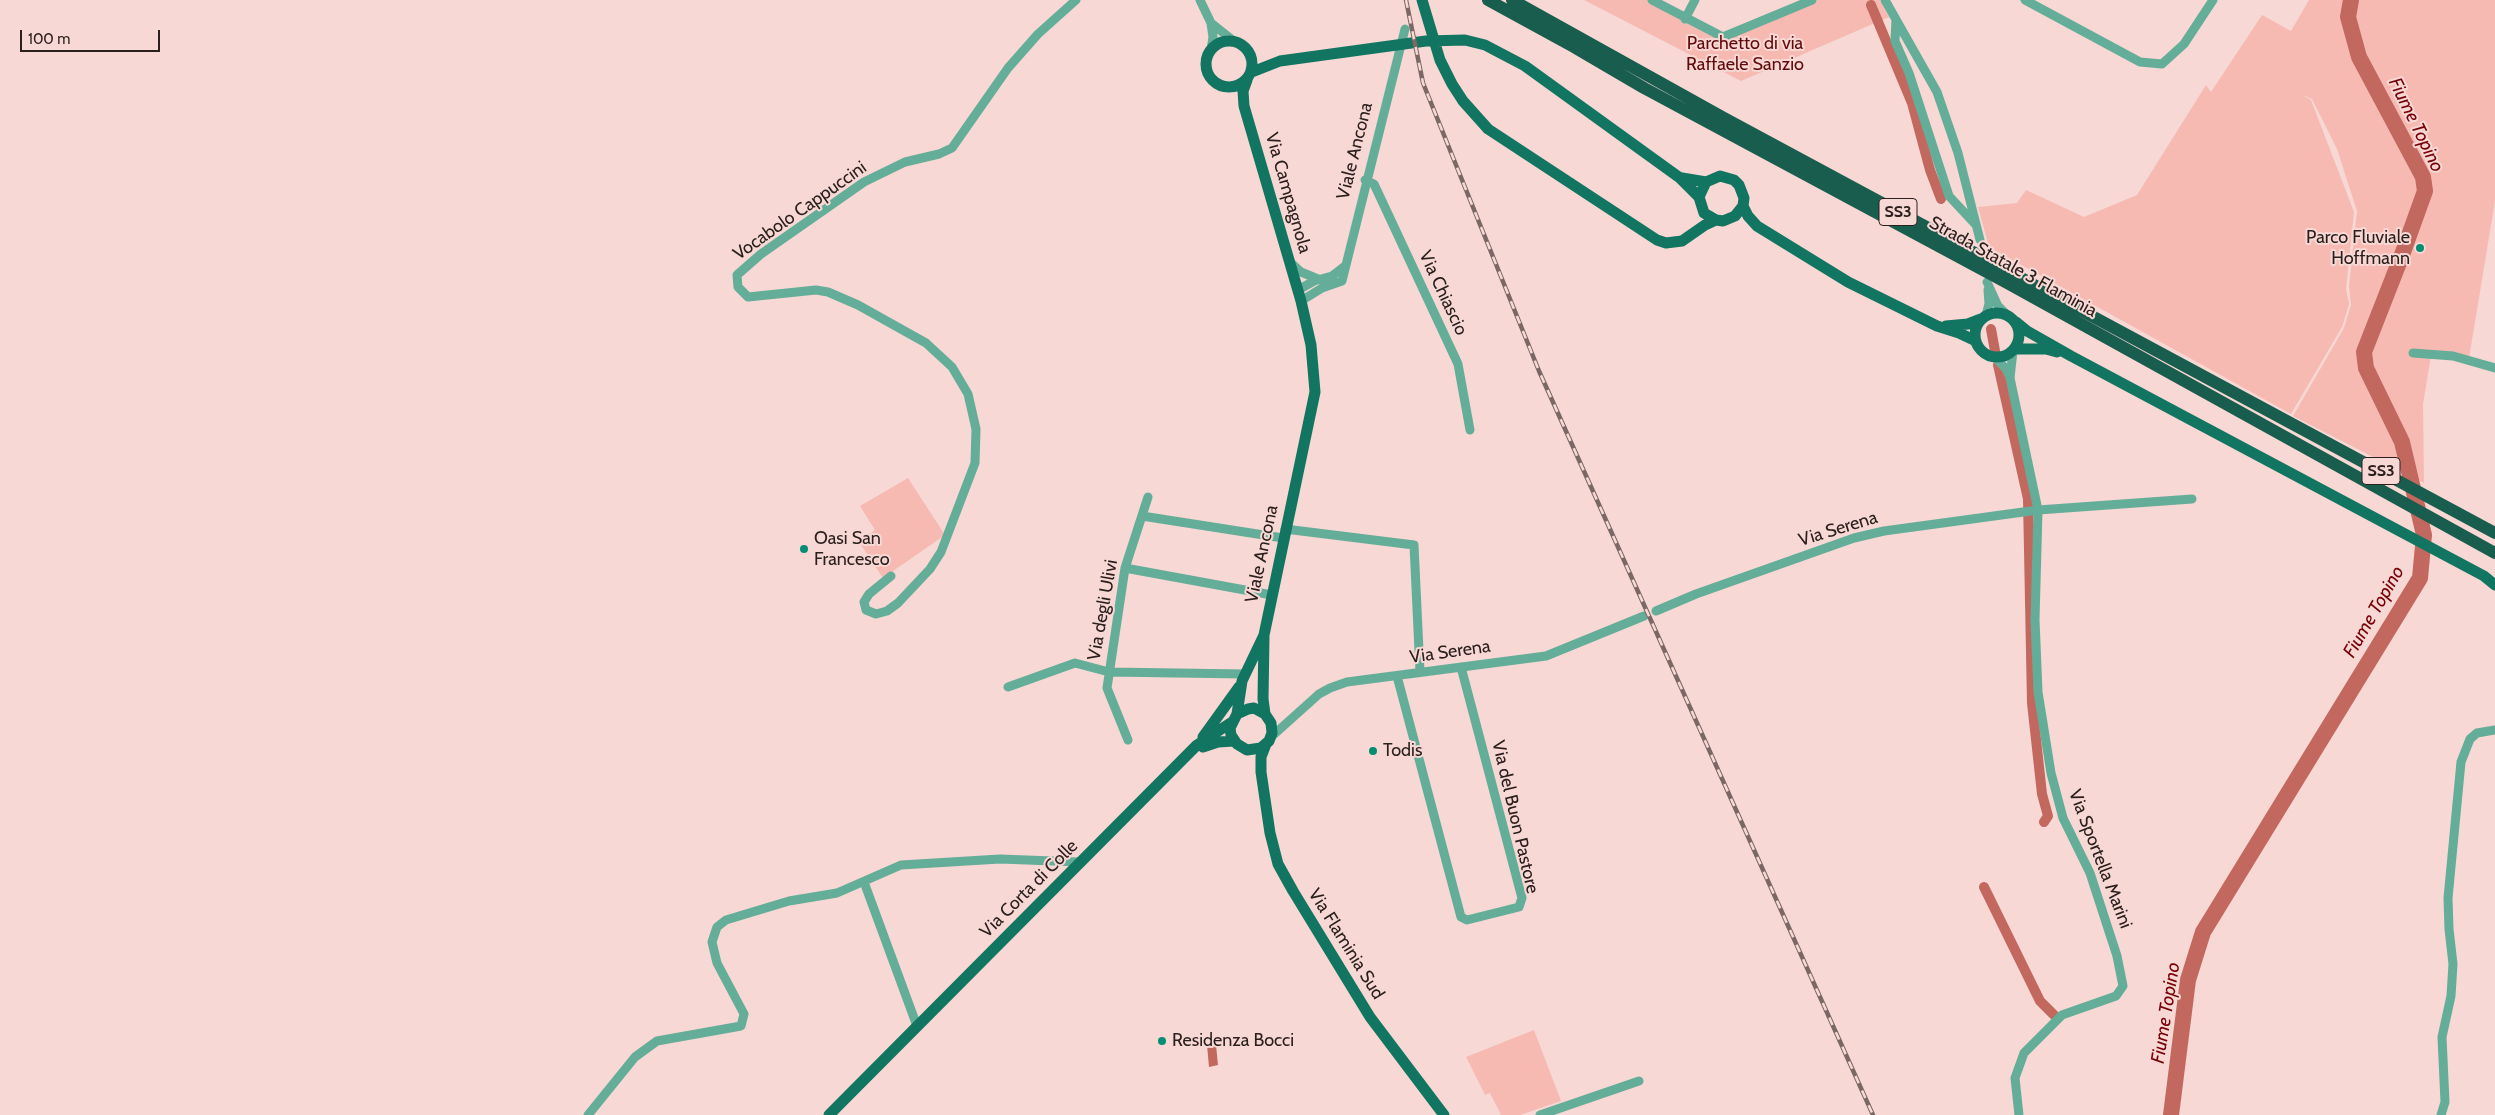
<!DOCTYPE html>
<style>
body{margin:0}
#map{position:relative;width:2495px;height:1115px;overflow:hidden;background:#f7d8d4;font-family:Cabin,sans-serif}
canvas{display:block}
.scale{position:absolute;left:20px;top:30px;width:140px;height:22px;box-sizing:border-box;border:2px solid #2b201e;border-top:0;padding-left:6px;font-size:15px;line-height:18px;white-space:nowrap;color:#2b201e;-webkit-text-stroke:4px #f7d8d4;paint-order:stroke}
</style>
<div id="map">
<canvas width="2495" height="1115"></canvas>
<div class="scale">100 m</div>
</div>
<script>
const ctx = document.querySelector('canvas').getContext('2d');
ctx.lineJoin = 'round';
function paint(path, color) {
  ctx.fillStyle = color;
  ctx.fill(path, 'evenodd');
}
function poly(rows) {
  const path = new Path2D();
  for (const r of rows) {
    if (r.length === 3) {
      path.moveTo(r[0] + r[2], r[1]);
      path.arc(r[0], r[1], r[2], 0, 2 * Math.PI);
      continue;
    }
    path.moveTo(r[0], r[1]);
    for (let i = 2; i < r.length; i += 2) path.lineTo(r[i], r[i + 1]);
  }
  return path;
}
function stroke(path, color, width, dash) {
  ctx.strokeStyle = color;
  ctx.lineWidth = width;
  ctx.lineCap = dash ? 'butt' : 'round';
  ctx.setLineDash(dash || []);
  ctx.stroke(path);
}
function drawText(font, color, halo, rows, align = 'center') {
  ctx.font = font + ' Cabin,sans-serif';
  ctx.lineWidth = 4;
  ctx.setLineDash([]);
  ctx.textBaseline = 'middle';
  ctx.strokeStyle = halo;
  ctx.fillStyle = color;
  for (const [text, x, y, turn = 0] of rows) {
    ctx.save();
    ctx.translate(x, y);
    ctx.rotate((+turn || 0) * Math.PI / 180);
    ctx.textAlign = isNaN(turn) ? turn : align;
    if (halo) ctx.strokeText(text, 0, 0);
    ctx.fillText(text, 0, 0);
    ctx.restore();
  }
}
paint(poly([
 [1584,0,1651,0,1722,39,1817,0,1880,0,1889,17,1741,81],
 [2309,0,2495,0,2495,201,2469,358,2432,350,2423,404,2424,483,2293,416,2344,328,2351,305,2349,286,2357,211,2337,149,2312,99,2302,95,2311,100,2354,212,2346,289,2349,304,2342,327,2291,414,1989,247,1978,207,2017,203,2026,190,2084,217,2137,195,2206,85,2211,92,2262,15,2291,31],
 [908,478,945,535,883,578,859,542,875,530,860,506],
 [1534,1030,1561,1101,1520,1115,1501,1115,1490,1093,1485,1095,1466,1057]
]), '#f6bab3');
paint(poly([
 [1211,1042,1216,1045,1218,1065,1209,1067,1207,1045]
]), '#c3685f');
stroke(poly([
 [1871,5,1912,103,1930,170,1941,199],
 [1991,329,1995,351],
 [1998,365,2028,499,2032,703,2042,794,2048,816,2044,822],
 [1984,887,2040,1001,2054,1015]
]), '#c3685f', 10);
stroke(poly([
 [2171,1115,2188,980,2203,932,2420,578,2424,535,2402,442,2366,368,2364,352,2402,255,2425,191,2423,177,2359,57,2348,17,2351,0]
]), '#c3685f', 16);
stroke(poly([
 [1200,0,1211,23,1213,37,1211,50],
 [1652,0,1723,37,1812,0],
 [1885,0,1937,92,1958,153,1980,240],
 [2025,0,2140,62,2162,64,2184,44,2213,0],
 [1685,19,1695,0],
 [1896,20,1895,41,1909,73,1949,196,1976,225],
 [1211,23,1235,42],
 [1365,180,1374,184,1458,364,1470,430],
 [1290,262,1301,272,1318,279],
 [1987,282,1998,306,2006,314],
 [1298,290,1314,281,1332,276,1345,266],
 [1301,301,1322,288,1342,281,1405,29],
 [1986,315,1989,304,1988,290],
 [2013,351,2010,378,2038,510,2035,620,2038,692,2051,773,2063,818,2090,873,2117,956,2123,986,2116,996,2062,1015,2024,1053,2015,1078,2019,1115],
 [2413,353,2453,356,2495,368],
 [1995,357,2006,369,2010,377],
 [1142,516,1283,538],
 [1285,529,1414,545,1420,672],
 [1125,568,1272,595],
 [891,576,869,594,864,602,866,610,876,614,887,611,898,603,930,569,941,552,975,463,976,429,968,394,952,367,926,343,858,305,828,292,816,290,748,297,738,287,737,275,761,254,864,182,905,162,939,154,952,148,1008,68,1038,34,1076,0],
 [1656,611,1696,594,1854,538,1884,531,2038,510,2192,499],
 [1397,676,1461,917,1467,920,1519,907,1522,898,1461,667],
 [1008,687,1075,663,1109,672,1245,674],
 [1270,738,1319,694,1330,688,1347,682,1546,656,1644,616],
 [1128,740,1107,688,1125,568,1148,497],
 [864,882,917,1026],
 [588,1115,635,1057,657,1041,741,1026,744,1014,717,963,712,942,717,927,726,920,789,901,837,893,901,865,1000,859,1080,862],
 [1540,1115,1639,1081],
 [2441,1115,2445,1102,2442,1037,2451,996,2453,964,2449,929,2448,898,2461,762,2470,739,2477,733,2495,730]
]), '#63ad99', 9);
stroke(poly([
 [1422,0,1440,60,1452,84,1463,101,1488,129,1657,240,1666,243,1682,241,1705,225,1716,220],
 [1229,64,23],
 [1252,72,1280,61,1426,41,1465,40,1485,45,1525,66,1680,178,1699,197],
 [1682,178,1706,182,1720,176,1734,180,1739,185,1744,198,1743,206,1735,216,1723,221,1716,220,1704,213,1699,197,1706,182],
 [1743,206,1748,216,1757,226,1848,282,1937,326,1959,333,1976,341],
 [1997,335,22],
 [2016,322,2027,331,2071,356,2484,576,2495,585],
 [1946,326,1968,324,1981,319],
 [2015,349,2046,349,2057,352],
 [1264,637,1263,699,1265,714,1271,723,1272,733,1269,741,1261,748,1247,750,1237,744,1231,735,1230,728,1237,714,1248,709,1254,708,1265,714],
 [1237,714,1242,681,1264,635,1315,392,1311,345,1301,301,1244,106,1243,91,1247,80],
 [1203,737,1239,687],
 [1266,744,1261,757,1261,772,1270,833,1278,864,1293,891,1370,1017,1444,1115],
 [1203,747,1218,742,1234,741],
 [829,1115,1197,745,1232,722]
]), '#117561', 11);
stroke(poly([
 [1488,0,1574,47,1644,88,2009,284,2495,553],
 [1512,0,1724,118,2495,533]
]), '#195d4e', 12);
const rail = poly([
 [1406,0,1423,83,1539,371,1873,1115]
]);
stroke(rail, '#7b6865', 4.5);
stroke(rail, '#f7d8d4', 2.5, [8]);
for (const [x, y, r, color] of [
 [2420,248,5,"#038d75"],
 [804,549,5,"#038d75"],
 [1373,751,5,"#038d75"],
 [1162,1041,5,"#038d75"]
]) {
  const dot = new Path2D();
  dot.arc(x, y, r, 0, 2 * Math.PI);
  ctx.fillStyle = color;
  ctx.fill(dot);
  stroke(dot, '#f7d8d4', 2);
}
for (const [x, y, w] of [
 [1898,212,38],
 [2381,471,38]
]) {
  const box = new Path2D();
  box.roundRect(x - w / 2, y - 13.5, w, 27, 4);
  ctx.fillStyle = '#f7d8d4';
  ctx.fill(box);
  stroke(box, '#2b201e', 1);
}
drawText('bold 16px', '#2b201e', null, [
 ["SS3",1898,212],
 ["SS3",2381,471]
]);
drawText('18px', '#600a0b', '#f7d8d4', [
 ["Parchetto di via",1745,44],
 ["Raffaele Sanzio",1745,65]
]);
drawText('18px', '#2b201e', '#f7d8d4', [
 ["Viale Ancona",1355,151,-76],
 ["Via Campagnola",1288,193,74],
 ["Vocabolo Cappuccini",800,211,-35],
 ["Strada Statale 3 Flaminia",2013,267,29],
 ["Via Chiascio",1443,293,65],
 ["Via Serena",1838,529,-17],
 ["Viale Ancona",1262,554,-78],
 ["Via degli Ulivi",1103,610,-80],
 ["Via Serena",1450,652,-8],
 ["Via del Buon Pastore",1515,817,77],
 ["Via Sportella Marini",2100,859,69],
 ["Via Corta di Colle",1029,889,-45],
 ["Via Flaminia Sud",1346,944,58]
]);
drawText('18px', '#2b201e', '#f7d8d4', [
 ["Parco Fluviale",2410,238,"right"],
 ["Hoffmann",2410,259,"right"],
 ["Oasi San",814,539],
 ["Francesco",814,560],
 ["Todis",1383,751],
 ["Residenza Bocci",1172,1041]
], 'left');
drawText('italic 19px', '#770007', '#f7d8d4', [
 ["Fiume Topino",2416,125,64],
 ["Fiume Topino",2374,612,-60],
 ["Fiume Topino",2166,1013,-81]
]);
</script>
